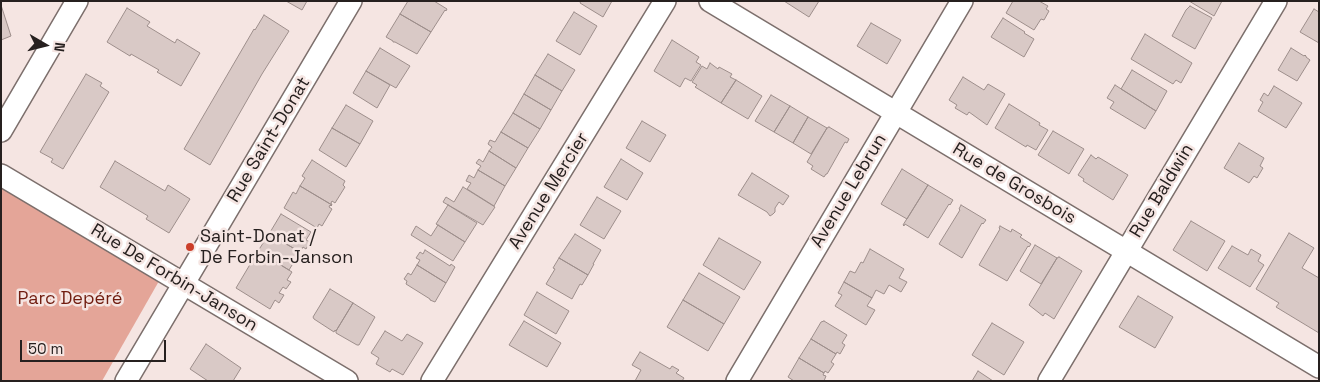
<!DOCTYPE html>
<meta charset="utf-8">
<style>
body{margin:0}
#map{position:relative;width:1320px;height:382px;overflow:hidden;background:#f5e5e2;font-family:"Space Grotesk",sans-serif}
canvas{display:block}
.frame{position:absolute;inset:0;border:2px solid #26201f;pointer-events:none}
.north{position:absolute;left:20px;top:20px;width:50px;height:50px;-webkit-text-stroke:4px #f5e5e2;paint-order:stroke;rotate:98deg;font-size:14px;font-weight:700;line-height:20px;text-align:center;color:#26201f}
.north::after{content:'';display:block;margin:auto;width:18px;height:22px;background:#26201f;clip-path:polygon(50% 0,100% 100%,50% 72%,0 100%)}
.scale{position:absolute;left:20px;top:340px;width:146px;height:22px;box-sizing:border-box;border:2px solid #26201f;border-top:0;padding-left:6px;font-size:15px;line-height:18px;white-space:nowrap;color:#26201f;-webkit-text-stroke:4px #f5e5e2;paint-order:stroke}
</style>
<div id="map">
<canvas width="1320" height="382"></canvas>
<div class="frame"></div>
<div class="north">N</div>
<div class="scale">50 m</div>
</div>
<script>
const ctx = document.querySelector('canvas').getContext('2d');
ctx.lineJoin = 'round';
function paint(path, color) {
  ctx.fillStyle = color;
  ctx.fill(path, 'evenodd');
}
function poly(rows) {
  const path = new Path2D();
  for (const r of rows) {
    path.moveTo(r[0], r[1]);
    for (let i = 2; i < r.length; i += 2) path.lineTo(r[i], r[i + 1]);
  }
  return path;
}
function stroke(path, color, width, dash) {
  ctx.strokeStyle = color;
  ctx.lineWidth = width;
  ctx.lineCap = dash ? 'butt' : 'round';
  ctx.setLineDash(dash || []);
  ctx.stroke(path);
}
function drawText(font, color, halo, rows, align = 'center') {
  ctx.font = font + ' "Space Grotesk",sans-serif';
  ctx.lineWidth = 5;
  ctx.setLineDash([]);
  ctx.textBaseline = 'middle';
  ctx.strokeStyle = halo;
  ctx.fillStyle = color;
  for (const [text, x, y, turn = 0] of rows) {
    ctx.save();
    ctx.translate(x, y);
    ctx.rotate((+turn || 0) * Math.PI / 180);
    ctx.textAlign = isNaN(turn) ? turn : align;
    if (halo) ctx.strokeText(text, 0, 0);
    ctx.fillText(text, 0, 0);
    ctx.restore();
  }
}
paint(poly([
 [1,177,163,274,102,381,1,381]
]), '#e4a598');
const building = poly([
 [286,1,307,1,302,10,286,1],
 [408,1,434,1,447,9,446,11,445,10,431,32,400,14,408,1],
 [581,1,612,1,603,17,580,3,581,1],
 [784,1,819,1,809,17,784,1],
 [1013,1,1039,1,1048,6,1046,9,1049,11,1044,20,1041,19,1034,30,1006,13,1013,1],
 [1189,1,1222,1,1214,16,1189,1],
 [1,5,11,36,1,40,1,5],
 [1190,6,1212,18,1195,49,1172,36,1186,10,1190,6],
 [127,8,150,22,147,26,175,43,177,39,200,53,181,86,157,72,159,70,131,54,130,56,107,42,127,8],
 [1314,9,1319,12,1319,43,1300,32,1314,9],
 [574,12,597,26,580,55,556,41,574,12],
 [400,14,431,32,417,54,395,42,393,42,393,41,386,37,400,14],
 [264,15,289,31,262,74,210,165,184,149,254,29,255,30,264,15],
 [1003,18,1025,32,1024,33,1034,39,1024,57,991,37,1003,18],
 [871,23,901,40,887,64,857,46,871,23],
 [1145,34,1192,63,1181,83,1176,80,1173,84,1131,59,1145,34],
 [672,40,699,57,696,62,701,65,691,81,685,78,680,87,654,71,672,40],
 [380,48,410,66,396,88,366,71,380,48],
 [1291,48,1304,56,1305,55,1306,56,1306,57,1310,60,1297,81,1278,70,1291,48],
 [548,54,575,70,562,91,535,75,548,54],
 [710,63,718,69,719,67,732,74,730,77,736,80,721,103,695,87,697,85,692,82,702,66,707,69,710,63],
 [1132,70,1167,91,1156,111,1121,89,1132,70],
 [366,71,390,85,377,108,353,93,366,71],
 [86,74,102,83,100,86,109,92,63,169,51,162,53,159,40,152,86,74],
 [535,75,562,91,551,110,524,94,535,75],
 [963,77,984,90,988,84,1005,94,987,125,969,112,967,115,955,108,957,105,949,100,963,77],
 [736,80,762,96,748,119,721,103,736,80],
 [1115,85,1156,111,1145,129,1110,108,1114,102,1107,98,1115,85],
 [1274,86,1302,103,1286,128,1258,111,1263,102,1260,100,1264,93,1268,96,1274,86],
 [524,94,551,110,540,129,513,113,524,94],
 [771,95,790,106,774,132,755,121,771,95],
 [1009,104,1040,123,1039,125,1048,130,1036,150,1027,145,1026,147,995,128,1009,104],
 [346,105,373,121,360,144,332,128,346,105],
 [790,106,808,117,793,143,774,132,790,106],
 [513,113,540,129,528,148,501,132,513,113],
 [808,117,827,128,811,154,793,143,808,117],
 [642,121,666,135,650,162,626,148,642,121],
 [829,127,849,139,847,143,845,142,827,174,826,174,824,177,811,169,813,166,807,162,827,128,829,127],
 [332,128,360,144,346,167,319,150,332,128],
 [1053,131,1084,149,1069,174,1038,155,1053,131],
 [501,132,528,148,516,168,489,151,492,147,488,144,490,140,495,142,501,132],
 [1239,143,1264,158,1260,166,1263,168,1257,178,1254,176,1249,183,1224,168,1239,143],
 [489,151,516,168,505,186,478,170,481,166,476,163,479,159,483,162,489,151],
 [1091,155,1096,159,1098,157,1128,175,1113,200,1083,181,1084,179,1078,175,1091,155],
 [621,159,643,173,627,200,604,187,621,159],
 [312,160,345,181,343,185,345,187,335,203,332,201,331,203,332,205,300,186,305,178,302,176,312,160],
 [115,161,165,191,168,185,190,199,169,233,146,219,148,216,100,187,115,161],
 [902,169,928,185,907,219,881,204,902,169],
 [478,170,505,186,494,206,467,189,471,183,466,181,469,175,474,178,478,170],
 [752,173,789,196,783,205,779,202,775,208,775,212,773,214,770,216,767,212,738,195,752,173],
 [928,185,953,200,950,205,949,204,928,238,905,224,904,226,903,225,928,185],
 [300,186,332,205,331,206,330,205,329,207,332,209,322,226,319,224,317,228,284,208,293,192,296,194,300,186],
 [463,187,495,207,483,225,443,202,446,197,454,202,463,187],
 [597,197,621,211,604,239,580,225,597,197],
 [448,205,477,223,465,242,436,224,448,205],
 [961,205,986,220,983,224,982,223,962,258,939,244,960,210,959,209,961,205],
 [281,214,311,232,306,240,310,242,306,249,303,247,300,252,269,234,281,214],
 [1191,221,1225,241,1207,271,1173,250,1191,221],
 [438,225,465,242,453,261,411,235,416,226,431,236,438,225],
 [1000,226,1011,232,1012,229,1022,235,1020,237,1031,244,1029,247,1028,246,1007,281,979,265,1000,229,999,228,1000,226],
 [1289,233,1314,248,1302,268,1319,278,1319,333,1276,307,1279,303,1256,289,1289,233],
 [269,234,300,252,289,270,258,251,269,234],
 [575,234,601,250,593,264,594,264,588,275,559,258,575,234],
 [719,238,761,262,744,290,703,265,719,238],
 [1035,245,1057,258,1041,284,1020,271,1035,245],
 [1232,246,1248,255,1251,249,1261,255,1258,261,1264,265,1250,287,1218,268,1232,246],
 [870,249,904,269,899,278,907,282,901,292,889,285,884,294,876,290,872,298,844,282,850,271,855,273,861,262,863,263,870,249],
 [425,250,450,266,451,264,455,267,446,283,417,265,420,260,416,258,420,252,423,254,425,250],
 [258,251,292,272,287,280,291,282,286,289,283,287,279,293,284,295,279,303,275,300,270,309,236,288,258,251],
 [1059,257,1082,271,1054,319,1045,313,1043,316,1029,305,1057,258,1059,257],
 [559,258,588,275,582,285,580,284,572,299,546,284,555,269,553,268,559,258],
 [417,265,446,283,435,302,430,300,430,299,406,284,407,281,404,279,408,273,411,275,417,265],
 [699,273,740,297,724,324,683,300,699,273],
 [844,282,872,298,867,306,875,310,866,325,835,306,842,295,838,293,844,282],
 [330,289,353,303,336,331,335,330,334,332,314,319,313,317,330,289],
 [537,292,569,311,556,334,524,315,537,292],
 [1138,296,1173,317,1155,348,1119,327,1138,296],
 [683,300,724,324,708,351,667,327,683,300],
 [353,303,375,317,359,345,357,345,336,333,336,331,353,303],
 [524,321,561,343,547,367,509,345,524,321],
 [824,321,847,335,842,343,845,345,840,354,837,352,836,354,811,339,821,322,824,321],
 [992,323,1024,342,1004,375,972,355,992,323],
 [385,331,402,341,407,334,423,343,403,375,392,369,390,372,376,364,379,358,371,353,385,331],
 [811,339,836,354,831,362,834,364,828,373,825,371,824,373,799,358,811,339],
 [206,344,241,368,233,381,208,381,190,369,206,344],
 [640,352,670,369,672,366,679,370,676,373,684,378,682,381,635,381,641,370,632,365,640,352],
 [799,358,824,373,823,375,826,376,824,381,794,381,788,377,799,358],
 [978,371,993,381,972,381,978,371]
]);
paint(building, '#d9c9c6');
stroke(building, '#9d8e8b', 1);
const minor = poly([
 [710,1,1319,367],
 [1,131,77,1],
 [1,175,347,381],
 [126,381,351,1],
 [432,381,665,1],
 [737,381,962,1],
 [1049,381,1276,1]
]);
stroke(minor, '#7c6f6c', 24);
stroke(minor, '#fff', 21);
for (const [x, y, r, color] of [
 [190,247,5,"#cb3f2a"]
]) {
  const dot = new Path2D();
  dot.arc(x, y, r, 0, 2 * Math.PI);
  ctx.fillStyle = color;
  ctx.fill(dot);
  stroke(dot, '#f5e5e2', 2);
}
drawText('18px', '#26201f', '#f5e5e2', [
 ["Rue Saint-Donat",269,140,-59],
 ["Rue de Grosbois",1014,184,31],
 ["Avenue Mercier",549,191,-58],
 ["Avenue Lebrun",849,191,-59],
 ["Rue Baldwin",1162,191,-59],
 ["Rue De Forbin-Janson",174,278,31]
]);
drawText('18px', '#26201f', '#f5e5e2', [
 ["Saint-Donat /",200,237],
 ["De Forbin-Janson",200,258]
], 'left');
drawText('18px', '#711d10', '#f5e5e2', [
 ["Parc Depéré",70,299]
]);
</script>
